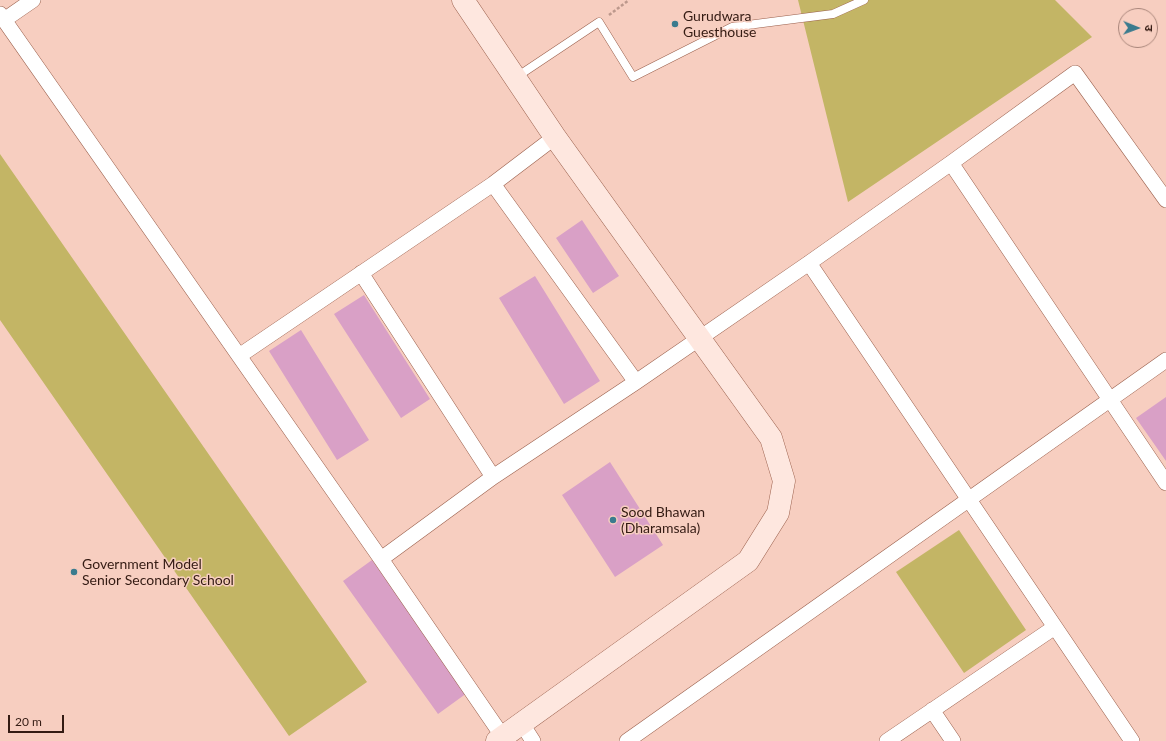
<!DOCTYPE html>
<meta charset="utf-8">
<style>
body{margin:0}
#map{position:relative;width:1166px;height:741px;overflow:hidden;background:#f7cec0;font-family:Lato,"Noto Sans Devanagari",sans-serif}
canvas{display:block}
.north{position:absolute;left:1118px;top:8px;width:40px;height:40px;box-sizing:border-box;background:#f7cec0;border:1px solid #a9867b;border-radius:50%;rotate:91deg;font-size:11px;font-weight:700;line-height:16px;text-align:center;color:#341b13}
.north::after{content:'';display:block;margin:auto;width:14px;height:18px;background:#3a7b8e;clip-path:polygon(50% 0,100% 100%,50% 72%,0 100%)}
.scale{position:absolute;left:8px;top:715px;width:56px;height:18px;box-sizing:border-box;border:2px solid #341b13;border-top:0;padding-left:5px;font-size:12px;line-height:14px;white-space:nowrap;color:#341b13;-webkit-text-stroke:3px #f7cec0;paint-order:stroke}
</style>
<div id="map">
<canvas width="1166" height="741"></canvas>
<div class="north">उ</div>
<div class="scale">20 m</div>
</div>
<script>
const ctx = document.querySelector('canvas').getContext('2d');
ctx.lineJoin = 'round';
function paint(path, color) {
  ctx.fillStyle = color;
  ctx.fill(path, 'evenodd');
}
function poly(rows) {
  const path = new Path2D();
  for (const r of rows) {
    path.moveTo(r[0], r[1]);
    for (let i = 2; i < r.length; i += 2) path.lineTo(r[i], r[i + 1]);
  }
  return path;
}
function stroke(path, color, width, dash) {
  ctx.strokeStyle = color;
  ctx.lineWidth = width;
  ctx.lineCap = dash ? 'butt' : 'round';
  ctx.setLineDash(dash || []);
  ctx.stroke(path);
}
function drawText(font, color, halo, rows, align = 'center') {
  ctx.font = font + ' Lato,sans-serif';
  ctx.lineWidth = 3;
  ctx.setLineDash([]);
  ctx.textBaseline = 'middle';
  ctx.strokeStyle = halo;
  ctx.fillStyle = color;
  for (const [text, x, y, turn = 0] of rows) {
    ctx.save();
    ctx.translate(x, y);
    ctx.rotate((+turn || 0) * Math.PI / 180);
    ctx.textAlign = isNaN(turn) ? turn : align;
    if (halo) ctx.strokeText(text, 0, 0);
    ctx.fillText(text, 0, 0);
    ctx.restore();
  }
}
paint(poly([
 [798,0,1055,0,1092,37,848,202],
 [0,154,367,682,289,736,0,320],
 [959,530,1026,630,964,673,896,572]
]), '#c3b565');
paint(poly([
 [582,220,619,276,593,293,556,238],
 [535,276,600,381,564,404,499,298],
 [364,295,430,399,401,418,334,314],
 [301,330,369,440,337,460,269,351],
 [1166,397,1166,461,1136,418],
 [610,462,663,545,615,577,562,495],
 [372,560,467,693,438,714,343,581]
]), '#d9a0c6');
const lane = poly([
 [515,78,599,22,633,77,732,27,833,14,864,0]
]);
const street = poly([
 [0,14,381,559,503,737],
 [4,20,33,0],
 [951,163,1166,483],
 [493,184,636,382],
 [809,263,1132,741],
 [361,273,493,477],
 [239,356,493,184,555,137],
 [381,559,493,477,636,382,809,263,951,163,1075,73,1166,200],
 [932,710,953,741],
 [522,724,533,741],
 [627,741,1166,360],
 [887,741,1055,627]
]);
const secondary = poly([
 [463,0,555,137,771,438,784,481,778,513,748,561,497,741]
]);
stroke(lane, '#9a5f4b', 9);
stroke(street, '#9a5f4b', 16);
stroke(secondary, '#9a5f4b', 23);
stroke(poly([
 [609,15,629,0]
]), '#bc988c', 2.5, [3, 2]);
stroke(lane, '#fff', 8);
stroke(street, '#fff', 15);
stroke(secondary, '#fee7df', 22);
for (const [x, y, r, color] of [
 [675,24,4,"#3a7b8e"],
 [613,520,4,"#3a7b8e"],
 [74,572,4,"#3a7b8e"]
]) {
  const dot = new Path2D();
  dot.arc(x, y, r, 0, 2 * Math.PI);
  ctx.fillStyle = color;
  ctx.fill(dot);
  stroke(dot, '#f7cec0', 1.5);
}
drawText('14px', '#341b13', '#f7cec0', [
 ["Gurudwara",683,16],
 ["Guesthouse",683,32],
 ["Sood Bhawan",621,512],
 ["(Dharamsala)",621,528],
 ["Government Model",82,564],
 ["Senior Secondary School",82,580]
], 'left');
</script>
